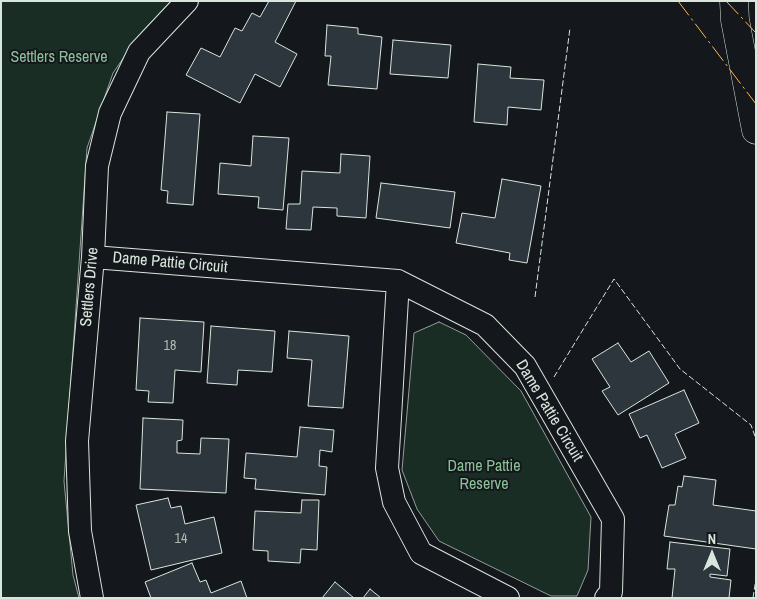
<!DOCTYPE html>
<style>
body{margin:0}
#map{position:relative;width:757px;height:599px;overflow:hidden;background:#14181c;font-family:"Archivo Narrow",sans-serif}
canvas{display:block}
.frame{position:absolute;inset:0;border:2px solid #d8e6dc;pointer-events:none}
.north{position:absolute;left:687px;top:529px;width:50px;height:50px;-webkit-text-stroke:4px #14181c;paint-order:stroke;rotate:0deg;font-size:14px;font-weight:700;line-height:20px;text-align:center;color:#d8e6dc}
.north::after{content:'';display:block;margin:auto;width:18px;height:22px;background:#d8e6dc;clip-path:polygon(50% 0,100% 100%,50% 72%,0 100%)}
</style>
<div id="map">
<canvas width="757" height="599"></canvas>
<div class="frame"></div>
<div class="north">N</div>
</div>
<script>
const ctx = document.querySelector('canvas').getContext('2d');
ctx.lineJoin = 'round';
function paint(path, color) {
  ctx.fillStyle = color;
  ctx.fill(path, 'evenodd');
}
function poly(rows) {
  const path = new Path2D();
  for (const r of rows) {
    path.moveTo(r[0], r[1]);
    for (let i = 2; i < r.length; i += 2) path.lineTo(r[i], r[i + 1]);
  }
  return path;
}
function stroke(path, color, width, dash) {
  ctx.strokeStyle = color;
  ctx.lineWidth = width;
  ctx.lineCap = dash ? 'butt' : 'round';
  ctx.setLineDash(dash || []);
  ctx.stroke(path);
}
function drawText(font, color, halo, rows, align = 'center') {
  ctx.font = font + ' "Archivo Narrow",sans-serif';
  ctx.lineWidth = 4;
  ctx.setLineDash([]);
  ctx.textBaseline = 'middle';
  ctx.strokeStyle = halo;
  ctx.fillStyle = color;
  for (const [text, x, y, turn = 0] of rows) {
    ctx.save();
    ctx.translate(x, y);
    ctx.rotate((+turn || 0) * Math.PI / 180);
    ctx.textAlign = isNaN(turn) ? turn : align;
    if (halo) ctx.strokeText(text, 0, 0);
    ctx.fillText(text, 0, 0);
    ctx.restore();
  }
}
const green = poly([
 [1,1,171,1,140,34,113,73,87,148,64,481,73,575,79,598,1,598,1,1],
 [439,322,466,335,521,391,591,517,588,570,577,596,551,596,439,541,417,509,402,470,414,333,439,322]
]);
paint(green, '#1a2d24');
stroke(green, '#939e99', 1);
const building = poly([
 [269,1,296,1,275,42,297,54,280,87,255,74,240,103,186,75,201,48,220,57,235,28,242,31,252,13,260,17,269,1],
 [327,25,358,28,358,34,382,37,377,89,328,85,331,56,325,56,327,25],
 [393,40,451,45,448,78,390,74,393,40],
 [478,64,511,67,510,78,544,80,541,110,508,107,507,125,474,122,478,64],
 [167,112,200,114,193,205,167,203,168,191,161,190,167,112],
 [253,136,289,138,283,210,258,208,259,197,218,194,220,163,251,166,253,136],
 [341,154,370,156,366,218,337,216,337,208,313,207,311,230,286,229,288,204,300,204,302,171,340,173,341,154],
 [502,179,541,186,527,263,509,260,510,253,456,243,462,213,495,218,502,179],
 [381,183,455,192,450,228,376,218,381,183],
 [140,318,204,322,201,372,175,370,173,403,148,402,149,391,136,390,140,318],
 [211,326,275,331,272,372,238,370,237,385,207,383,211,326],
 [289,331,349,336,343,408,308,406,312,360,287,358,289,331],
 [618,343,631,362,649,351,669,383,618,415,602,391,610,387,592,359,618,343],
 [684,390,699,423,675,434,686,458,662,468,647,435,640,438,629,414,684,390],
 [143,418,183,420,182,440,177,441,177,453,200,454,201,438,229,439,226,493,140,489,143,418],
 [300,427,334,430,332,452,320,450,319,466,327,467,325,495,255,489,256,479,244,478,246,453,297,457,300,427],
 [684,476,716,480,713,505,756,511,756,549,664,536,669,505,675,505,678,486,682,487,684,476],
 [168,498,171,508,181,506,185,524,214,517,222,553,151,570,136,505,168,498],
 [302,500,319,500,317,550,301,549,300,563,268,561,268,551,253,550,255,511,301,513,302,500],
 [670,542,730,549,727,576,710,574,710,577,731,580,729,598,672,598,675,569,667,569,670,542],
 [192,563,200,582,206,580,211,593,241,581,247,598,151,598,145,582,192,563],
 [335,582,354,598,322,598,335,582],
 [370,589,381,598,363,598,370,589]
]);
paint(building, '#2c363c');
stroke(building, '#d8e6dc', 1);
const minor = poly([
 [93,257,398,281,485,325,525,366,613,519,611,592,606,598],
 [398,281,387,468,394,502,421,553,508,598],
 [92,598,80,531,77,441,93,257,97,166,110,113,139,52,187,1]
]);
const secondary = poly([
 [734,1,735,20,756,130]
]);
stroke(minor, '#d8e6dc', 24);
stroke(secondary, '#d8e6dc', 29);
stroke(minor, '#14181c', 22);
stroke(secondary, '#14181c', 28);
stroke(poly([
 [535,297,570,28],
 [554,377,614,279,680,369,751,425,756,439],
 [753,598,756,579]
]), '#d8e6dc', 1, [6, 2.5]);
stroke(poly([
 [678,1,756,104],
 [726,1,756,33]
]), '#ffb74d', 1, [18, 4, 2.5, 4]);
drawText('14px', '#adbab4', null, [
 ["18",170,346],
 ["14",181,539]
]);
drawText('16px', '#8ac095', '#14181c', [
 ["Settlers Reserve",59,58],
 ["Dame Pattie",484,467],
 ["Reserve",484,485]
]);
drawText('16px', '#d8e6dc', '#14181c', [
 ["Dame Pattie Circuit",170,263,5],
 ["Settlers Drive",90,287,-85],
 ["Dame Pattie Circuit",549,411,59]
]);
</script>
